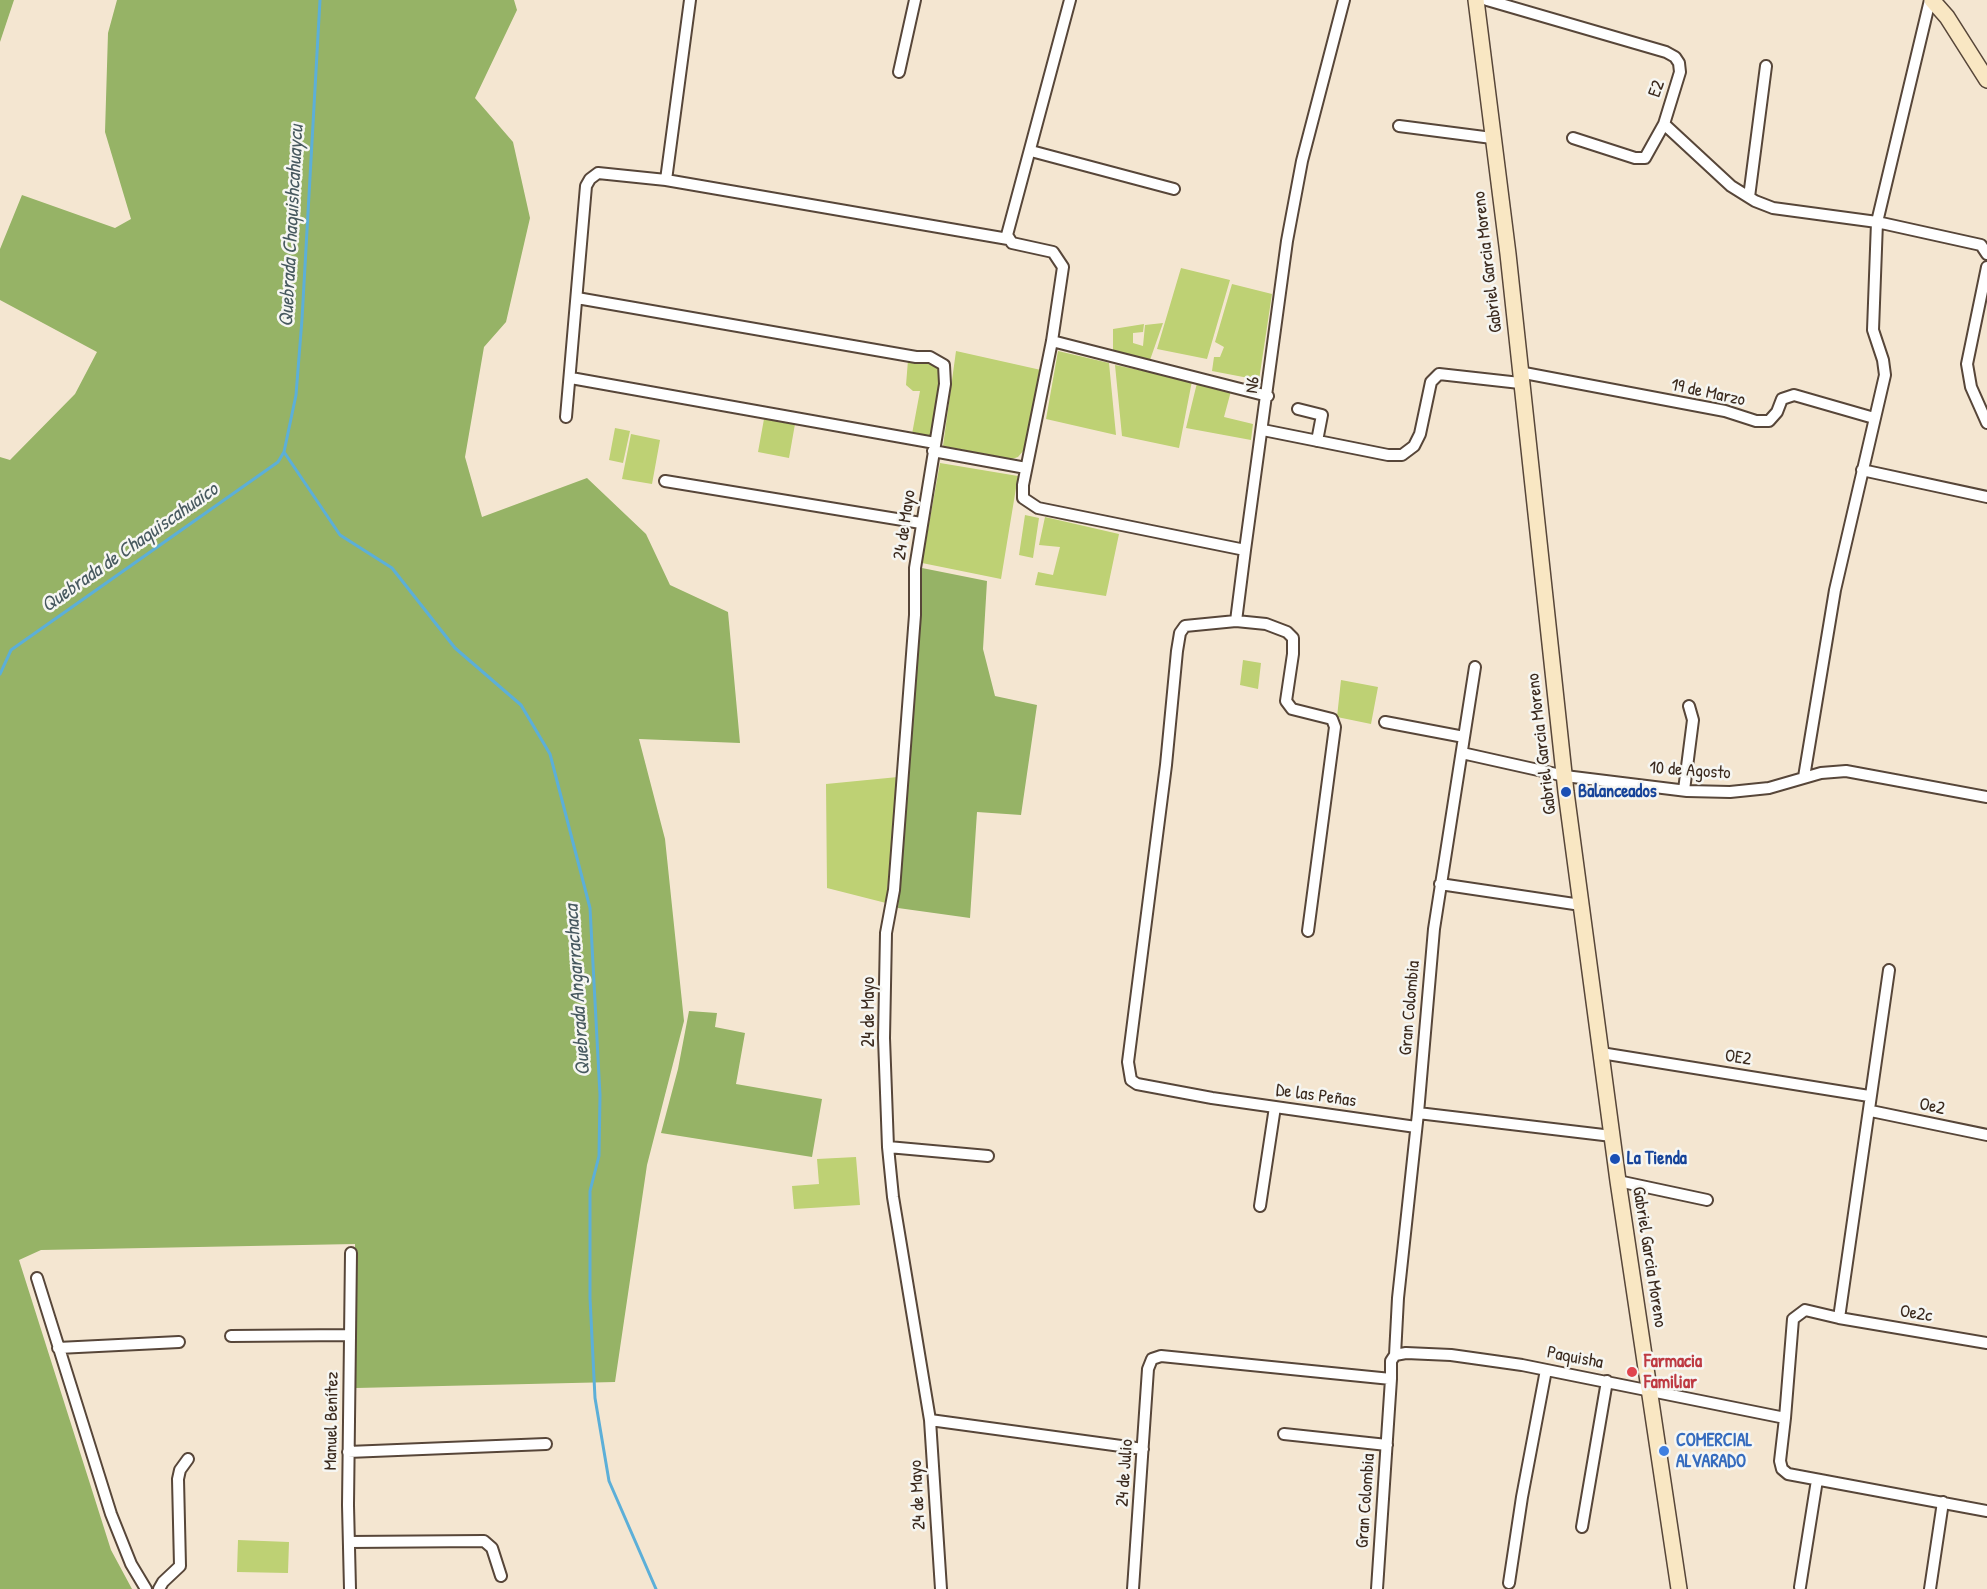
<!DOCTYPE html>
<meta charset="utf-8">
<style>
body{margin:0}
canvas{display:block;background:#f4e6d1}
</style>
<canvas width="1987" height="1589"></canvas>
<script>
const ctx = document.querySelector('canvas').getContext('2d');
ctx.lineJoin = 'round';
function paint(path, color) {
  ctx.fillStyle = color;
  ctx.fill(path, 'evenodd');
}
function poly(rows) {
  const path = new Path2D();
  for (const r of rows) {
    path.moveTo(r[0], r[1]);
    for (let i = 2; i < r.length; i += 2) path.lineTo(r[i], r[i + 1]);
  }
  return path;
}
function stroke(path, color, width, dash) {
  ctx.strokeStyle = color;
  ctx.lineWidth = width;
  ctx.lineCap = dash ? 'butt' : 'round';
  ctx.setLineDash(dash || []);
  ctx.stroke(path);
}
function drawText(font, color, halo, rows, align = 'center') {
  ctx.font = font + ' "Patrick Hand",sans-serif';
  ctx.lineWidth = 5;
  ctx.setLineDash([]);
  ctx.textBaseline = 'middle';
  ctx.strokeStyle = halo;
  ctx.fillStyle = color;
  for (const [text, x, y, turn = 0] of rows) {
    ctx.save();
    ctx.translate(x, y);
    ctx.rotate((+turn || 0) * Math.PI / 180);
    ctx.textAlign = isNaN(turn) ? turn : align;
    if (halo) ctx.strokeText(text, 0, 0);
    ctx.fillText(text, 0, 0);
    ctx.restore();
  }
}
paint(poly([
 [1181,268,1230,280,1207,359,1157,349],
 [1232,284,1272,294,1259,380,1212,371,1214,357,1220,357,1224,347,1215,342],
 [1163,323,1150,360,1113,354,1113,329,1144,324,1143,332,1133,333,1133,343,1143,346,1145,325],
 [956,351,1041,370,1024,450,1018,457,1012,459,943,446],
 [1058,351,1109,363,1116,435,1046,419],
 [908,360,938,366,941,386,932,437,912,434,920,391,913,391,906,385],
 [1115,365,1192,381,1179,448,1122,436],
 [1197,383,1231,391,1224,417,1253,424,1251,440,1186,428],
 [764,419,795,424,789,458,758,452],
 [615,428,630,431,623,463,609,460],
 [631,434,660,440,652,484,622,479],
 [940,463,1018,476,1001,579,922,563],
 [1025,515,1039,518,1033,558,1019,555],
 [1045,517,1119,534,1106,596,1035,585,1038,572,1053,575,1060,547,1039,545],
 [1243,660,1261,663,1258,689,1240,685],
 [1341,680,1378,687,1371,724,1337,717],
 [898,777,886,903,827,888,826,784],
 [856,1157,860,1205,794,1209,792,1186,819,1184,817,1159],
 [238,1540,289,1542,288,1573,237,1572]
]), '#bed174');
paint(poly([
 [0,0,14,0,0,42],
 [117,0,514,0,517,10,475,98,513,142,530,218,506,322,484,347,465,457,482,517,587,478,646,534,670,585,728,612,740,743,639,739,665,839,684,1021,647,1165,615,1382,356,1388,355,1244,41,1250,19,1260,111,1550,132,1589,0,1589,0,457,10,460,75,394,97,352,0,300,0,249,22,195,115,228,131,219,105,132,108,33],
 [922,568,987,581,983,649,995,696,1037,705,1021,815,977,812,970,918,898,908],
 [689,1011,717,1013,715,1027,745,1033,736,1084,822,1099,812,1157,661,1133,678,1069]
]), '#96b366');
stroke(poly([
 [284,452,340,535,392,568,455,648,521,705,550,754,590,908,600,1095,599,1156,590,1191,590,1298,595,1398,609,1481,656,1589],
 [0,674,11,650,278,462,284,452,296,395,302,319,320,0]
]), '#5cafd8', 3);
const street = poly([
 [1070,0,1007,235,1012,243,1053,252,1063,267,1052,341,1023,485,1023,498,1038,508,1245,550,1287,241,1302,161,1344,0],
 [1487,0,1666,52,1675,57,1679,63,1680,72,1664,124,1731,186,1755,201,1773,208,1877,222,1981,245,1987,254],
 [899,72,915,0],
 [1399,126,1492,138],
 [1573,138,1635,158,1645,158,1664,124],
 [1031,151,1174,189],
 [666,180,690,0],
 [1749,197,1766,66],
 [1987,267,1967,364,1971,387,1987,423],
 [577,298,916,357,930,357,944,365,945,384,915,568,915,615,894,890,886,933,884,1038,888,1147,893,1197,930,1420,941,1589],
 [1052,341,1268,396],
 [1519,372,1725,411,1756,421,1769,421,1777,412,1782,399,1794,395,1874,418],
 [571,378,935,443],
 [1298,409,1322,415,1317,441],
 [566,417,586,186,590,179,598,173,666,180,1008,239],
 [1263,430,1388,455,1402,455,1414,446,1420,434,1431,382,1439,374,1520,383],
 [933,451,1026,468],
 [1862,470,1987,497],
 [665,481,921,523],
 [1236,621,1245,550],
 [1385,722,1464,737],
 [1462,753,1565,776,1687,791,1730,792,1769,788,1821,773,1846,771,1987,797],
 [1804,777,1835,590,1885,375,1883,360,1873,330,1877,222,1930,0],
 [1684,790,1693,720,1689,706],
 [1440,884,1581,905],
 [1308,931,1335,727,1332,719,1292,709,1286,701,1293,654,1293,638,1287,632,1266,624,1236,621,1185,626,1180,633,1177,651,1166,765,1128,1062,1131,1080,1137,1084,1212,1098,1416,1127],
 [1601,1053,1869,1096],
 [1871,1111,1987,1135],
 [1418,1113,1612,1136],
 [888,1147,988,1156],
 [1618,1181,1707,1200],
 [1260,1206,1275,1107],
 [37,1278,111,1514,131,1564,146,1589],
 [1839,1318,1987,1343],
 [231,1336,350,1335],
 [58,1348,179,1342],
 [1395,1355,1398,1298,1418,1113,1434,929,1475,667],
 [1785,1418,1793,1319,1805,1310,1839,1318,1889,970],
 [930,1420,1143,1449],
 [1284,1434,1387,1445],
 [348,1452,546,1444],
 [1582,1527,1607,1381],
 [349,1542,484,1541,492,1548,501,1576],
 [1509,1583,1522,1497,1546,1370],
 [1800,1587,1817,1480],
 [159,1589,163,1582,180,1566,178,1479,180,1470,188,1459],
 [350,1589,348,1505,351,1253],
 [1133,1589,1148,1369,1152,1359,1161,1356,1391,1379,1391,1361,1395,1355,1406,1353,1451,1355,1522,1365,1785,1418,1780,1461,1782,1469,1788,1474,1987,1511],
 [1377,1589,1391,1379],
 [1930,1589,1943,1502]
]);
const secondary = poly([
 [1476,0,1508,254,1566,792,1618,1181,1679,1589],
 [1932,0,1947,17,1987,80]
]);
stroke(street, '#574639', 14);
stroke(secondary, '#574639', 18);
stroke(street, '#fff', 10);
stroke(secondary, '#f9e7c3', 15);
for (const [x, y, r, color] of [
 [1566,792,6,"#1a4fb4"],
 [1615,1159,6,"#1a4fb4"],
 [1632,1372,6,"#e0444e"],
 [1664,1451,6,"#3f7fe0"]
]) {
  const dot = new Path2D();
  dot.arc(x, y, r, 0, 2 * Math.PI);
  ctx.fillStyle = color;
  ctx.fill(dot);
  stroke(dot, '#f6f6f2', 2);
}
drawText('18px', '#3b2a1e', '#f6f6f2', [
 ["E2",1657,89,-70],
 ["Gabriel Garcia Moreno",1488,262,-97],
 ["N6",1253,385,-84],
 ["19 de Marzo",1708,393,12],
 ["24 de Mayo",905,525,-82],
 ["Gabriel Garcia Moreno",1542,744,-97],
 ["10 de Agosto",1690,771,4],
 ["Gran Colombia",1410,1008,-85],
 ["24 de Mayo",869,1012,-90],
 ["OE2",1738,1058,9],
 ["De las Peñas",1316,1096,8],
 ["Oe2",1932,1107,12],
 ["Gabriel Garcia Moreno",1649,1257,81],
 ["Oe2c",1916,1314,9],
 ["Paquisha",1575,1358,11],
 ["Manuel Benítez",332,1421,-89],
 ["24 de Julio",1125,1473,-86],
 ["24 de Mayo",918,1495,-93],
 ["Gran Colombia",1366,1501,-86]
]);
drawText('bold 18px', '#164399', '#f6f6f2', [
 ["Balanceados",1578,792],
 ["La Tienda",1627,1159]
], 'left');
drawText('bold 18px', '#be3a42', '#f6f6f2', [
 ["Farmacia",1644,1362],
 ["Familiar",1644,1383]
], 'left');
drawText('bold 18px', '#366cbe', '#f6f6f2', [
 ["COMERCIAL",1676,1441],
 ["ALVARADO",1676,1462]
], 'left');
drawText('italic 20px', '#47595f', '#f6f6f2', [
 ["Quebrada Chaquishcahuaycu",292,226,-87],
 ["Quebrada de Chaquiscahuaico",130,548,-35],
 ["Quebrada Angarrachaca",578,990,-94]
]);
</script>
